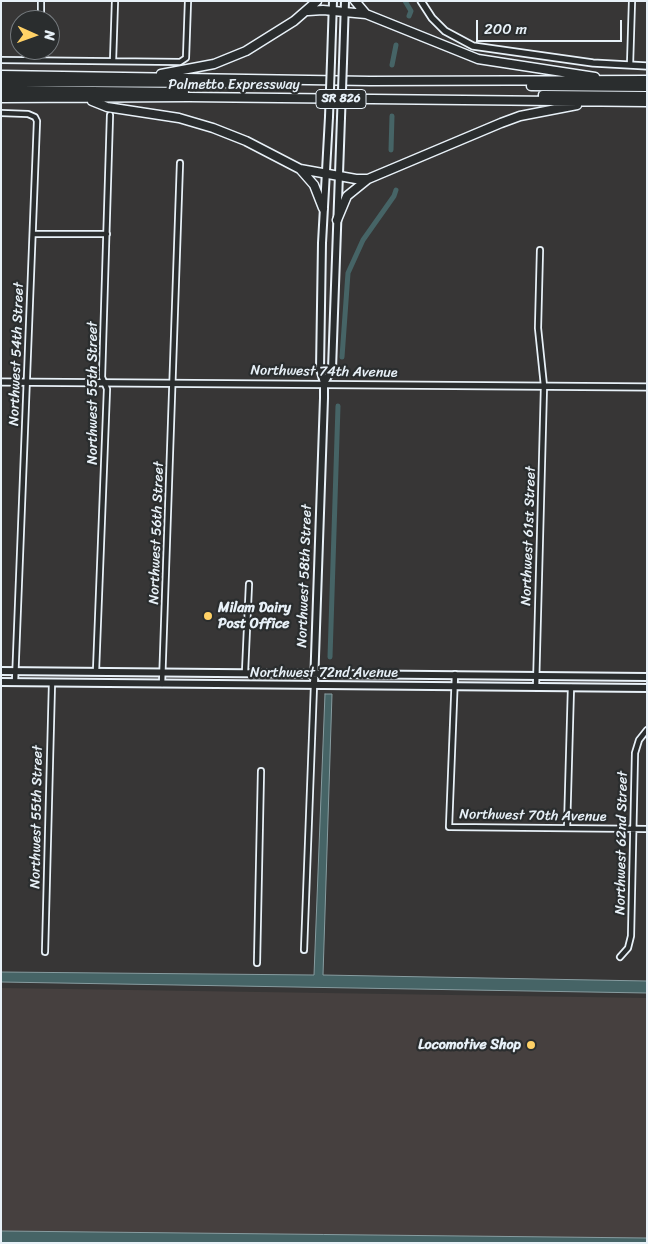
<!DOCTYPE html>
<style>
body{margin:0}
#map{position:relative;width:648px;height:1244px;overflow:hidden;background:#373636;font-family:Sriracha,sans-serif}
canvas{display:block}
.frame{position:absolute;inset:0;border:2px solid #e8f1f8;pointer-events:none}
.north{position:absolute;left:10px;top:10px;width:50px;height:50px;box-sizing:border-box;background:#2a2d2e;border:1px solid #767b7f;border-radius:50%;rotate:92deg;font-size:14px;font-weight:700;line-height:20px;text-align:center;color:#e8f1f8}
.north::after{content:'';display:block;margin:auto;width:18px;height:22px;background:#ffd166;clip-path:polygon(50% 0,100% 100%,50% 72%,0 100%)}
.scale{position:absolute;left:476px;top:20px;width:146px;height:22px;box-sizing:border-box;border:2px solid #e8f1f8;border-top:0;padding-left:6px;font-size:15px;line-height:18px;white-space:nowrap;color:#e8f1f8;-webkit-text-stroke:4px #2a2d2e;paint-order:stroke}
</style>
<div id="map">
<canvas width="648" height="1244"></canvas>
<div class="frame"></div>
<div class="north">N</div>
<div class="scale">200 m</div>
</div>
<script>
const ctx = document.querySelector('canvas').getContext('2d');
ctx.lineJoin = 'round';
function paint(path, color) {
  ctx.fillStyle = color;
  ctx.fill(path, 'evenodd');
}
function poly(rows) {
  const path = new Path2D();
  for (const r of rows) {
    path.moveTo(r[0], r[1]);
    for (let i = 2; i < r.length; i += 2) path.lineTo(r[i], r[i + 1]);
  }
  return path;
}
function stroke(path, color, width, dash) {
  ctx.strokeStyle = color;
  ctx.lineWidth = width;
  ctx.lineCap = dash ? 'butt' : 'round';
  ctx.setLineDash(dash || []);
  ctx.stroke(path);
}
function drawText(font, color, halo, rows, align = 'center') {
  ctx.font = font + ' Sriracha,sans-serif';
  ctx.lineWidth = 4.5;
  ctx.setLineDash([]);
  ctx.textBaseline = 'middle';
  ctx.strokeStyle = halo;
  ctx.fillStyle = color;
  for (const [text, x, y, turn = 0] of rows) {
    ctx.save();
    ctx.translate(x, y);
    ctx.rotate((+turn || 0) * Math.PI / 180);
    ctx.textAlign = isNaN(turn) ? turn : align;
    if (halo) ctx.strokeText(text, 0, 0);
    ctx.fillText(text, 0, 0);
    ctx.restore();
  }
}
paint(poly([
 [1,988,647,998,647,1243,1,1243]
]), '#46403f');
const water = poly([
 [325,694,332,694,323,975,647,981,647,993,1,982,1,972,314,975,325,694],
 [1,1231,647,1238,647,1243,1,1243,1,1231]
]);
paint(water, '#466466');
stroke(water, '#879ca0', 1);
stroke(poly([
 [405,1,411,11,409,16],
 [392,65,396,45],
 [391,150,392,116],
 [342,357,348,273,363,240,394,196,396,190],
 [330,657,338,406]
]), '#466466', 5);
const minor = poly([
 [41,20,41,1],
 [1,60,180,62,186,58,188,1],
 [40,60,40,50],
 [113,61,115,1],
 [630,65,632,1],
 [1,113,28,114,35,117,37,121,15,682],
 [33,234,107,234],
 [96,671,107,389,102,377,110,115],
 [245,672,249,584],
 [455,674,449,827,647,829],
 [162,684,180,163],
 [536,687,544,386,538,328,540,250],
 [567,828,571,687],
 [304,950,314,685],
 [45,952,52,683],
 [620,957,628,948,631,936,635,753,639,740,647,730],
 [257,963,261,771]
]);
const tertiary = poly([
 [421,1,432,18,445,31,473,46,593,63,647,66],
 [1,382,647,387]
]);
const secondary = poly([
 [331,61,333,1],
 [343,62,345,1],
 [324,383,332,369,341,118],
 [1,671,647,677],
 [1,682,647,688],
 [314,685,324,398,324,383,320,369,322,243,329,117]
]);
const motorway = poly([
 [355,1,366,14],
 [308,11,323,10,366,14,478,59,595,77],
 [161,74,214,64,246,51,294,21,317,1],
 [1,75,370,81,647,80],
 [1,82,232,83],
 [531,86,647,87],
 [1,90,184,92],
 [543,95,647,96],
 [1,98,189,97,647,102],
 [92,101,107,107,179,118,213,128,246,141,300,169,356,179,368,179,501,123,520,116,577,105],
 [300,169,314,185,323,208],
 [337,220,347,196,368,179]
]);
stroke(minor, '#e8f1f8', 8);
stroke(tertiary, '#e8f1f8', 9);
stroke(secondary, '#e8f1f8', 10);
stroke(motorway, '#e8f1f8', 11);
stroke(minor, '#2a2d2e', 4.5);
stroke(tertiary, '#2a2d2e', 5.5);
stroke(secondary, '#2a2d2e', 6);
stroke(motorway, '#2a2d2e', 8);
const secondaryBridge = poly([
 [329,117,331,61],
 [341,118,343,62]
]);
stroke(secondaryBridge, '#e8f1f8', 10, []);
stroke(secondaryBridge, '#2a2d2e', 6);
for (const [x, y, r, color] of [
 [208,616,5,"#ffd166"],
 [531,1045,5,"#ffd166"]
]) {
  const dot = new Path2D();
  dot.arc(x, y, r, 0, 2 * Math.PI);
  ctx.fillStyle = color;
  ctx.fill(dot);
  stroke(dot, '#2a2d2e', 2);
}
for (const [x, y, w] of [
 [341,99,50]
]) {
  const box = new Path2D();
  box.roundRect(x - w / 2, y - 9.5, w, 19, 4);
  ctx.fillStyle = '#2a2d2e';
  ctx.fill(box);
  stroke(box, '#e8f1f8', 1);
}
drawText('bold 12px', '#e8f1f8', null, [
 ["SR 826",341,99]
]);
drawText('14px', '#e8f1f8', '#2a2d2e', [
 ["Palmetto Expressway",234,85],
 ["Northwest 54th Street",17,354,-88],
 ["Northwest 74th Avenue",324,372,1],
 ["Northwest 55th Street",93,393,-90],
 ["Northwest 56th Street",157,533,-88],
 ["Northwest 61st Street",529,536,-88],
 ["Northwest 58th Street",305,576,-88],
 ["Northwest 72nd Avenue",324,673],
 ["Northwest 70th Avenue",533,816,1],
 ["Northwest 55th Street",37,817,-89],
 ["Northwest 62nd Street",622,843,-89]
]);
drawText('bold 14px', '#e8f1f8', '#2a2d2e', [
 ["Milam Dairy",218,608],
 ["Post Office",218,624],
 ["Locomotive Shop",521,1045,"right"]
], 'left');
</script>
